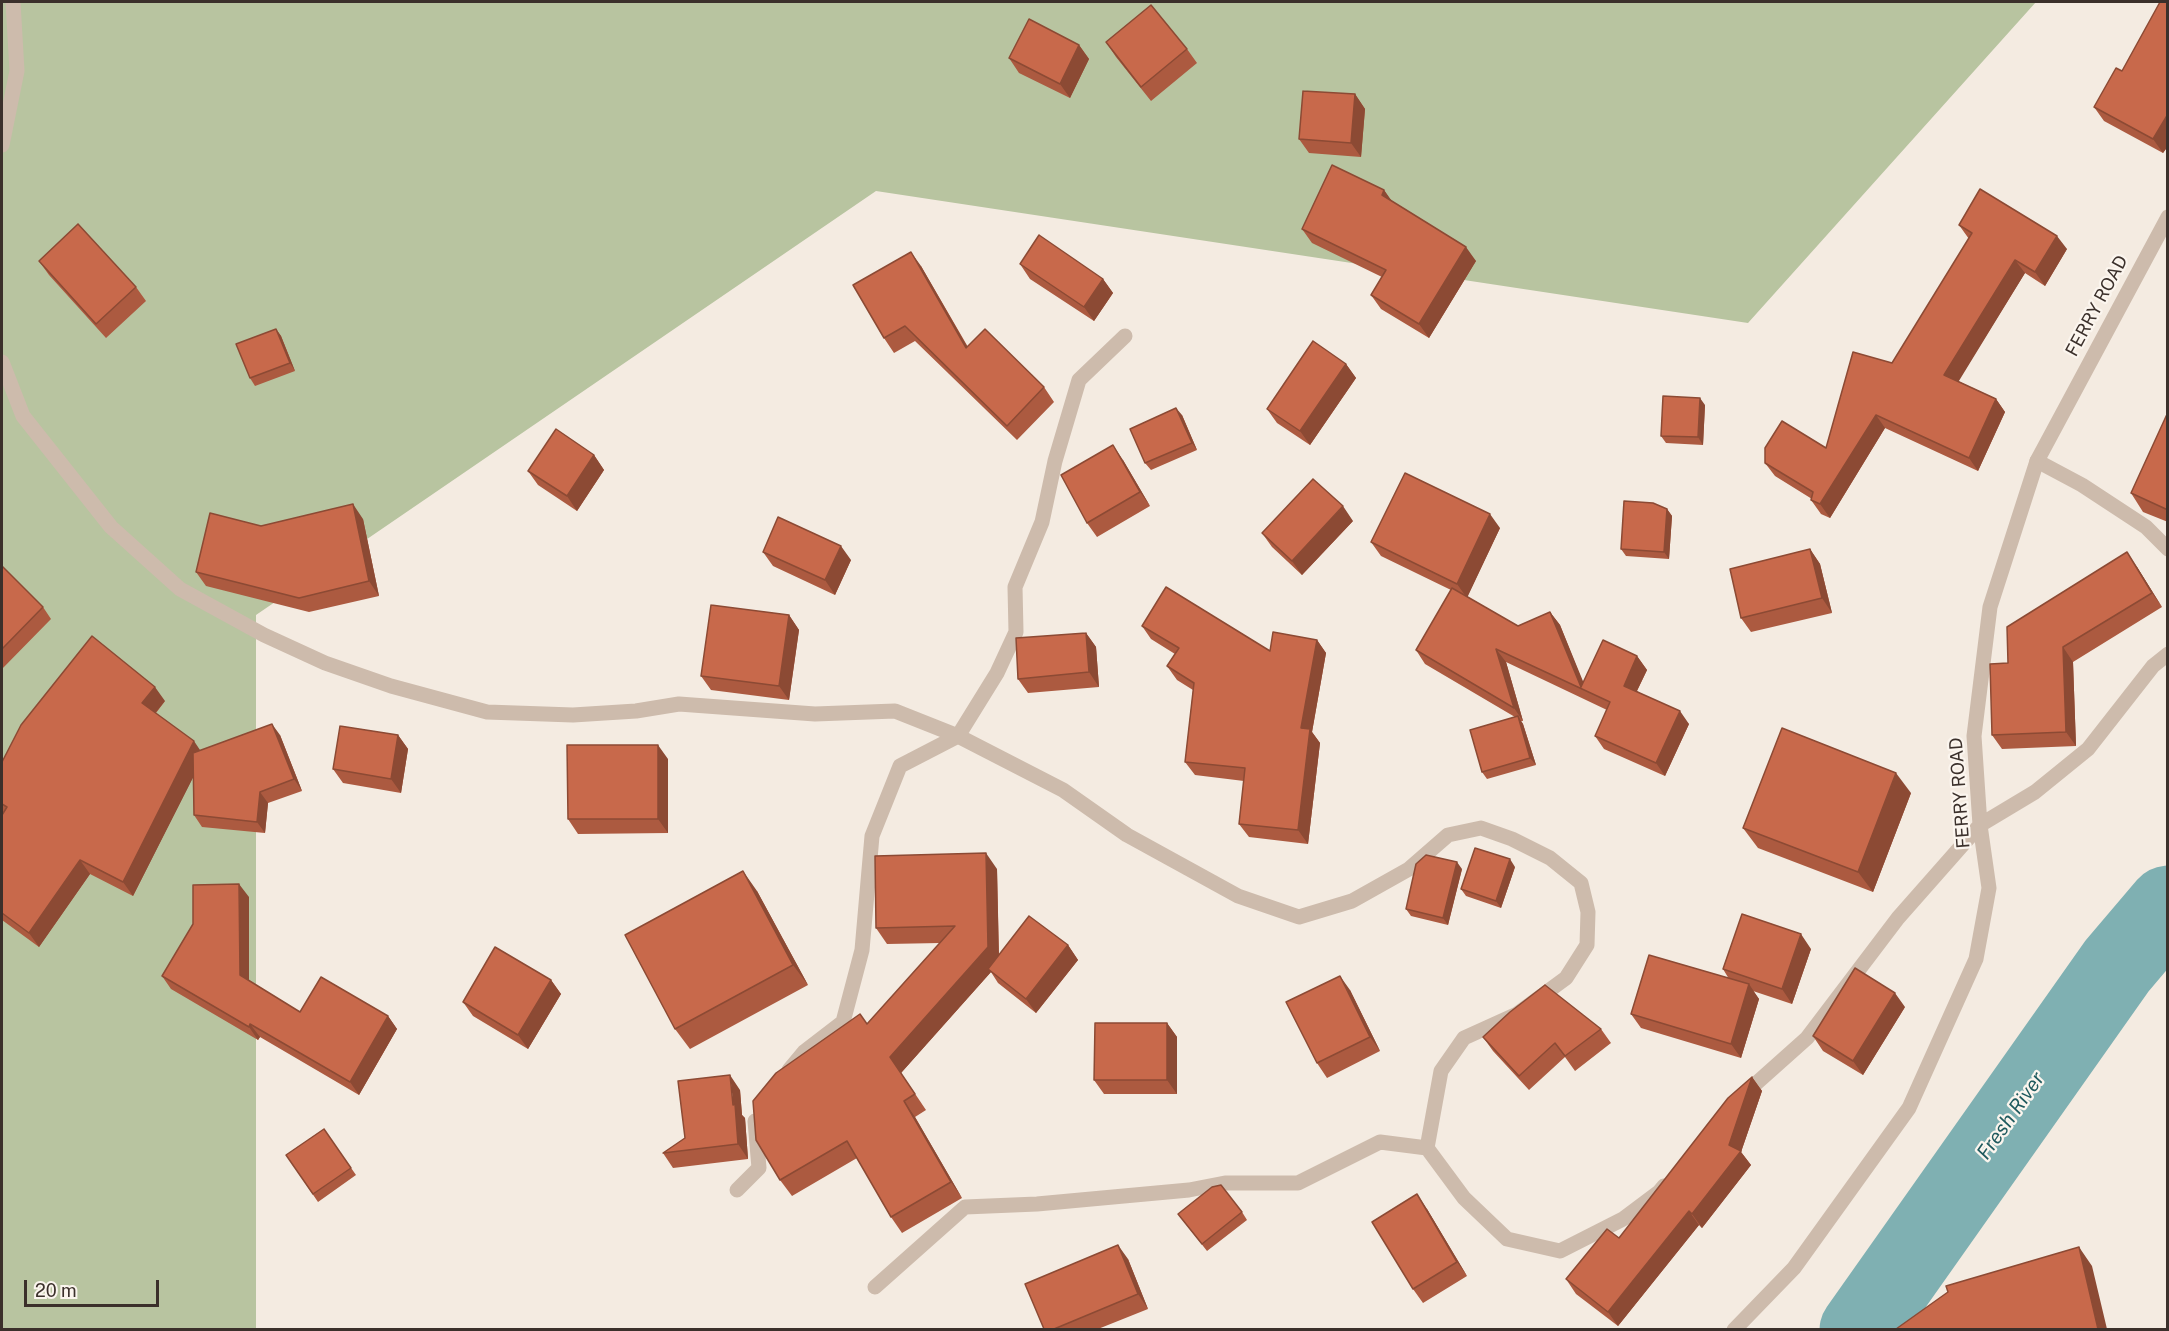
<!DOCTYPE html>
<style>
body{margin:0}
#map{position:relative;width:2169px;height:1331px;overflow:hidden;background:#f4ebe1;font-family:"Public Sans",sans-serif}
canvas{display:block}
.frame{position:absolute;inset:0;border:3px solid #3b302b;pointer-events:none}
.scale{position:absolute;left:24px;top:1280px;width:135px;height:27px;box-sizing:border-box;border:3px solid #3b302b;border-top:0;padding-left:8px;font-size:18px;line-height:21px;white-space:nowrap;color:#3b302b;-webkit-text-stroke:4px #fbf5ee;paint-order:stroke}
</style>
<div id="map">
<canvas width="2169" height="1331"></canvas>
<div class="frame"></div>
<div class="scale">20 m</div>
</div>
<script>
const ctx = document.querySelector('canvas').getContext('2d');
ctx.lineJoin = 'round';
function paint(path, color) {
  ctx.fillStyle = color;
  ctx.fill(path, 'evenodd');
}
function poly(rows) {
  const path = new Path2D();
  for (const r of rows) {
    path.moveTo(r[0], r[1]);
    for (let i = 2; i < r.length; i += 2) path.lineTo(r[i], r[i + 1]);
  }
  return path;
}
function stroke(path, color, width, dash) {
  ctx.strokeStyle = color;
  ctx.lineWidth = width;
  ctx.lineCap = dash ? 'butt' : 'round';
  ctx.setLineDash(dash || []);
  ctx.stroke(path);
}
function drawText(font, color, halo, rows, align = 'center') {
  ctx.font = font + ' "Public Sans",sans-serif';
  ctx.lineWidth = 4.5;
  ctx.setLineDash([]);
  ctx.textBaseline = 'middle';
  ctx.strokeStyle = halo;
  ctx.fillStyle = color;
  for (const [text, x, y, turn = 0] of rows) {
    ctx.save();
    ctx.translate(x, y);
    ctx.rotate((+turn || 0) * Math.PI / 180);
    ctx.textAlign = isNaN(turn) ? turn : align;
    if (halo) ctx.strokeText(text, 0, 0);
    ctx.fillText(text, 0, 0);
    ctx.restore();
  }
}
paint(poly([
 [2,2,2036,2,1748,323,876,191,256,615,256,1329,2,1330]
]), '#b8c4a0');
stroke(poly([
 [1860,1330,2117,966,2168,906]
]), '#7fb0b2', 81);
stroke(poly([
 [2037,461,2082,485,2146,527,2168,549]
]), '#cdbbac', 15);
stroke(poly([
 [2,145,17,71,13,2],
 [2,362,23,416,111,527,180,589,264,635,325,663,391,686,487,712,573,715,636,711,679,704,815,714,895,711,958,736,1063,790,1127,835,1238,896,1299,917,1352,901,1409,869,1448,835,1481,828,1512,839,1550,858,1581,883,1588,912,1587,945,1566,978,1517,1014,1464,1038,1441,1071,1427,1148,1464,1198,1507,1239,1560,1251,1623,1219,1659,1192,1664,1186],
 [789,1070,804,1052,843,1022,862,950,872,836,900,766,958,736,997,673,1016,632,1015,587,1042,522,1055,461,1079,380,1125,336],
 [1742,1096,1807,1038,1898,918,1980,825,2035,792,2088,749,2153,666,2168,654],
 [737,1190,759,1168,755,1121],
 [875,1287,965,1207,1037,1204,1189,1190,1225,1183,1298,1183,1380,1142,1427,1148],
 [1734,1330,1794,1268,1909,1108,1976,959,1989,888,1980,825,1974,736,1990,607,2037,461,2168,217]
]), '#cdbbac', 15);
paint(poly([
 [2168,2,2168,146,2163,153,2104,121,2094,107,2122,71],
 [1106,42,1187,49,1197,63,1151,101,1116,57],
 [1079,45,1089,59,1070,98,1019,73,1009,58],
 [1355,94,1365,109,1361,157,1309,153,1299,139],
 [1384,190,1391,201,1476,261,1429,338,1381,309,1371,295,1382,277,1312,243,1302,229],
 [1959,225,2067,249,2045,286,2025,273,1958,381,1996,399,2005,412,1978,471,1885,428,1830,518,1821,514,1811,500,1812,499,1775,476,1765,463,1826,448,1892,363,1969,239],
 [39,261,136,287,146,301,106,338,49,275],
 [1020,264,1103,279,1113,293,1094,321,1030,279],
 [921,266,968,347,1044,387,1054,402,1017,440,915,341,894,353,884,338],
 [276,329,281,336,295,371,255,386,250,378],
 [1346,364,1356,378,1310,445,1277,423,1267,409],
 [1705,405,1703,445,1666,443,1661,436],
 [2168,412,2168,522,2143,512,2131,493],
 [1182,415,1197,450,1151,470,1145,463],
 [594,455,604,470,577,511,538,485,528,471],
 [1123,460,1150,506,1097,537,1087,523],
 [1667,509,1672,516,1669,559,1626,556,1621,549],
 [363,519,379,596,309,612,206,586,196,572,261,526],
 [1353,521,1302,575,1272,547,1262,533],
 [1500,528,1467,597,1518,626,1550,612,1560,625,1583,683,1637,656,1647,670,1637,691,1689,724,1665,776,1604,749,1595,736,1607,710,1506,662,1523,721,1521,721,1523,724,1536,765,1487,779,1482,772,1515,717,1425,664,1416,650,1451,590,1381,556,1371,542],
 [1810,549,1820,564,1832,613,1751,632,1741,618],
 [763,552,851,560,835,595,773,566],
 [2,566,43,607,51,619,2,669],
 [2137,567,2162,607,2073,662,2076,746,2002,749,1992,735,2008,663],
 [789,615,799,630,789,700,711,690,701,676],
 [1142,626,1270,651,1317,640,1326,653,1312,732,1320,743,1308,844,1249,837,1239,824,1244,781,1195,775,1185,762,1193,690,1177,680,1167,666,1175,654,1151,639],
 [1086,633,1096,647,1099,687,1028,693,1018,679],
 [165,701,156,713,200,751,280,735,302,791,268,803,265,833,202,827,194,815,193,777,133,896,90,874,39,947,2,920,2,762],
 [398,735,408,749,401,793,343,783,333,769],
 [668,759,668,833,578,834,568,819],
 [1911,793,1873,892,1758,848,1743,828],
 [1515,867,1501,908,1466,896,1461,889],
 [997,869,999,955,1068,945,1078,960,1036,1013,998,983,991,972,901,1073,926,1110,915,1117,962,1198,902,1233,891,1217,857,1158,792,1196,780,1180,867,1024,940,943,887,944,876,928],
 [1462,869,1448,925,1411,916,1406,909],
 [757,891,808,985,690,1049,675,1029],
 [249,897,249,981,300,1012,388,1016,397,1029,359,1095,260,1037,258,1040,171,989,162,976],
 [1811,949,1792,1004,1753,991,1759,999,1741,1058,1641,1028,1631,1014,1729,979,1723,969],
 [551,980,561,994,528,1049,473,1016,463,1002],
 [1350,990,1380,1051,1327,1078,1317,1063],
 [1905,1007,1863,1075,1823,1051,1813,1036],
 [1167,1023,1177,1037,1177,1094,1104,1094,1094,1080],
 [1601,1029,1611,1043,1575,1071,1565,1057,1529,1090,1493,1051,1483,1037],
 [1752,1077,1762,1091,1741,1152,1751,1165,1702,1228,1699,1225,1618,1326,1576,1294,1566,1279,1619,1238],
 [740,1090,742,1115,745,1118,748,1159,673,1168,663,1153,685,1138],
 [324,1129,356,1175,318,1202,286,1155],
 [1427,1209,1467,1276,1423,1303,1413,1289],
 [1242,1212,1247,1220,1207,1251,1178,1214],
 [1128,1259,1148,1309,1098,1329,1044,1329]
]), '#ac5a40');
paint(poly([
 [1079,45,1089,59,1070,98,1060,84],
 [1355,94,1365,109,1361,157,1351,143],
 [2168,114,2168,146,2163,153,2153,139],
 [1384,190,1394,204,1382,195],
 [2057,236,2067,249,2045,286,2035,272],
 [1466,247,1476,261,1429,338,1419,324],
 [911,252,921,266,976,362,966,348],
 [2015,260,2025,273,1954,389,1944,375],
 [1103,279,1113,293,1094,321,1084,307],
 [276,329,281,336,295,371,290,363],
 [1346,364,1356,378,1310,445,1300,431],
 [1700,398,1705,405,1703,445,1698,437],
 [1996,399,2005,412,1978,471,1969,458],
 [1176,408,1182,415,1197,450,1192,443],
 [1876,415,1885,428,1830,518,1820,504],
 [1113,445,1123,460,1150,506,1140,492],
 [594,455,604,470,577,511,567,496],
 [353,504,363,519,379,596,369,581],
 [1343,506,1353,521,1302,575,1292,561],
 [1667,509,1672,516,1669,559,1664,552],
 [1490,514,1500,528,1467,598,1457,584],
 [841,546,851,560,835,595,825,580],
 [1810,549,1820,564,1832,613,1822,598],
 [2127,552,2137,567,2162,607,2152,593],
 [1550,612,1560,625,1587,691,1581,687],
 [789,615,799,630,789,700,779,686],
 [1086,633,1096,647,1099,687,1089,672],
 [1317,640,1326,653,1312,732,1320,743,1308,844,1298,830,1301,728],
 [2063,647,2073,662,2076,746,2066,732],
 [1496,649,1506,662,1523,721,1514,708],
 [1637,656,1647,670,1633,699,1624,686],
 [155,687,165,701,152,717,142,703],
 [1680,711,1689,724,1665,776,1656,763],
 [1518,716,1523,724,1536,765,1530,758],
 [272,724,280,735,302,791,294,779],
 [398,735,408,749,401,793,391,779],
 [194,741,204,756,133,896,123,882],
 [658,745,668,759,668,833,658,819],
 [1896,773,1911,793,1873,892,1858,872],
 [260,792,268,803,265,833,257,822],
 [986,853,997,869,999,964,988,969,991,972,901,1073,926,1110,890,1057,988,947],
 [1510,859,1515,867,1501,908,1496,901],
 [80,860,90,874,39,947,29,933],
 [1457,862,1462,869,1448,925,1443,918],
 [743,871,757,891,808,985,793,965],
 [239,884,249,897,249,988,240,975],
 [1801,934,1811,949,1792,1004,1782,989],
 [1068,945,1078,960,1036,1013,1026,999],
 [1340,976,1350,990,1380,1051,1370,1037],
 [551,980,561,994,528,1049,518,1035],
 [1749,984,1759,999,1741,1058,1731,1044],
 [1895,993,1905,1007,1863,1075,1853,1061],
 [388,1016,397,1029,359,1095,350,1082],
 [1167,1023,1177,1037,1177,1094,1167,1080],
 [250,1024,260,1037,258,1040,249,1027],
 [730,1075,740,1090,742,1115,745,1118,748,1159,738,1144],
 [1752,1077,1762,1091,1741,1152,1751,1165,1702,1228,1692,1214,1729,1145],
 [904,1101,915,1117,962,1198,951,1182],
 [1417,1194,1427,1209,1467,1276,1457,1262],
 [1689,1211,1699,1225,1618,1326,1608,1312],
 [1118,1245,1128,1259,1148,1309,1138,1294],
 [2079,1247,2092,1266,2107,1329,2098,1329]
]), '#8c4a34');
const building = poly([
 [2160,2,2168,2,2168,114,2153,139,2094,107,2116,68,2122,71,2160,2],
 [1151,5,1187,49,1141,87,1106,42,1151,5],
 [1029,19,1079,45,1060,84,1009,58,1029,19],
 [1303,91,1355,94,1351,143,1299,139,1303,91],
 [1332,165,1384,190,1382,195,1466,247,1419,324,1371,295,1386,270,1302,229,1332,165],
 [1980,189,2057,236,2035,272,2015,260,1944,375,1996,399,1969,458,1876,415,1820,504,1811,500,1813,492,1765,463,1765,448,1782,421,1826,448,1853,352,1892,363,1972,233,1959,225,1980,189],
 [78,224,136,287,96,324,39,261,78,224],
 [1039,235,1103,279,1084,307,1020,264,1039,235],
 [911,252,966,348,985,329,1044,387,1007,426,905,326,884,338,853,285,911,252],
 [276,329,290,363,250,378,236,344,276,329],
 [1313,341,1346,364,1300,431,1267,409,1313,341],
 [1663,396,1700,398,1698,437,1661,436,1663,396],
 [1176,408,1192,443,1145,463,1130,429,1176,408],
 [2168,412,2168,510,2131,493,2168,412],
 [556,429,594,455,567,496,528,471,556,429],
 [1113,445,1140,492,1087,523,1061,475,1113,445],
 [1405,473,1490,514,1457,584,1371,542,1405,473],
 [1313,479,1343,506,1292,561,1262,533,1313,479],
 [1624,501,1653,503,1667,509,1664,552,1621,549,1624,501],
 [353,504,369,581,299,598,196,572,210,513,261,526,353,504],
 [778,517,841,546,825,580,763,552,778,517],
 [1810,549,1822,598,1741,618,1730,569,1810,549],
 [2127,552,2152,593,2063,647,2066,732,1992,735,1990,664,2008,663,2007,627,2127,552],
 [2,566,43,607,2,649,2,566],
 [1166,587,1270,651,1273,632,1317,640,1301,728,1310,729,1298,830,1239,824,1245,768,1185,762,1194,683,1167,666,1179,648,1142,626,1166,587],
 [1452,588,1518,626,1550,612,1581,687,1603,640,1637,656,1624,686,1680,711,1656,763,1595,736,1610,702,1496,649,1514,708,1416,650,1452,588],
 [711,605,789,615,779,686,701,676,711,605],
 [1086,633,1089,672,1018,679,1016,638,1086,633],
 [92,636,155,687,142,703,194,741,123,882,80,860,29,933,2,913,2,815,7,807,2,804,2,762,21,725,92,636],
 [1518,716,1530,758,1482,772,1470,730,1518,716],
 [272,724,294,779,260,792,257,822,194,815,193,753,272,724],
 [340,726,398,735,391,779,333,769,340,726],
 [1782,728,1896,773,1858,872,1743,828,1782,728],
 [567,745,658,745,658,819,568,819,567,745],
 [1475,848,1510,859,1496,901,1461,889,1475,848],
 [986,853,988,947,890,1057,915,1094,904,1101,951,1182,891,1217,847,1141,780,1180,756,1140,753,1101,776,1073,860,1014,867,1024,955,926,876,928,875,856,986,853],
 [1426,855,1457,862,1443,918,1406,909,1416,864,1426,855],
 [743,871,793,965,675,1029,625,935,743,871],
 [239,884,240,975,300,1012,321,977,388,1016,350,1082,250,1024,249,1027,162,976,193,924,193,885,239,884],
 [1742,914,1801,934,1782,989,1723,969,1742,914],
 [1029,916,1068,945,1026,999,988,969,1029,916],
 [495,947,551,980,518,1035,463,1002,495,947],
 [1649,955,1749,984,1731,1044,1631,1014,1649,955],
 [1855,968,1895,993,1853,1061,1813,1036,1855,968],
 [1340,976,1370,1037,1317,1063,1286,1002,1340,976],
 [1545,985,1601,1029,1565,1056,1555,1043,1519,1076,1483,1037,1510,1012,1545,985],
 [1095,1023,1167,1023,1167,1080,1094,1080,1095,1023],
 [730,1075,733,1105,735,1104,738,1144,663,1153,685,1138,678,1081,730,1075],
 [1752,1077,1729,1145,1741,1151,1692,1214,1689,1211,1608,1312,1566,1279,1607,1229,1619,1238,1728,1098,1752,1077],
 [324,1129,351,1168,313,1194,286,1155,324,1129],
 [1221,1185,1242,1212,1202,1244,1178,1214,1212,1187,1221,1185],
 [1417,1194,1457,1262,1413,1289,1372,1222,1417,1194],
 [1118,1245,1138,1294,1054,1329,1044,1329,1025,1284,1118,1245],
 [2079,1247,2098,1329,1896,1329,1948,1292,1946,1286,2079,1247]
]);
paint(building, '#c8694b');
stroke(building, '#8c4a34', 1.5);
drawText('18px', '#3b302b', '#fbf5ee', [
 ["FERRY ROAD",2097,306,-62],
 ["FERRY ROAD",1960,793,-94]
]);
drawText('italic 20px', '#1f5a5e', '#fbf5ee', [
 ["Fresh River",2011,1116,-55]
]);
</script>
